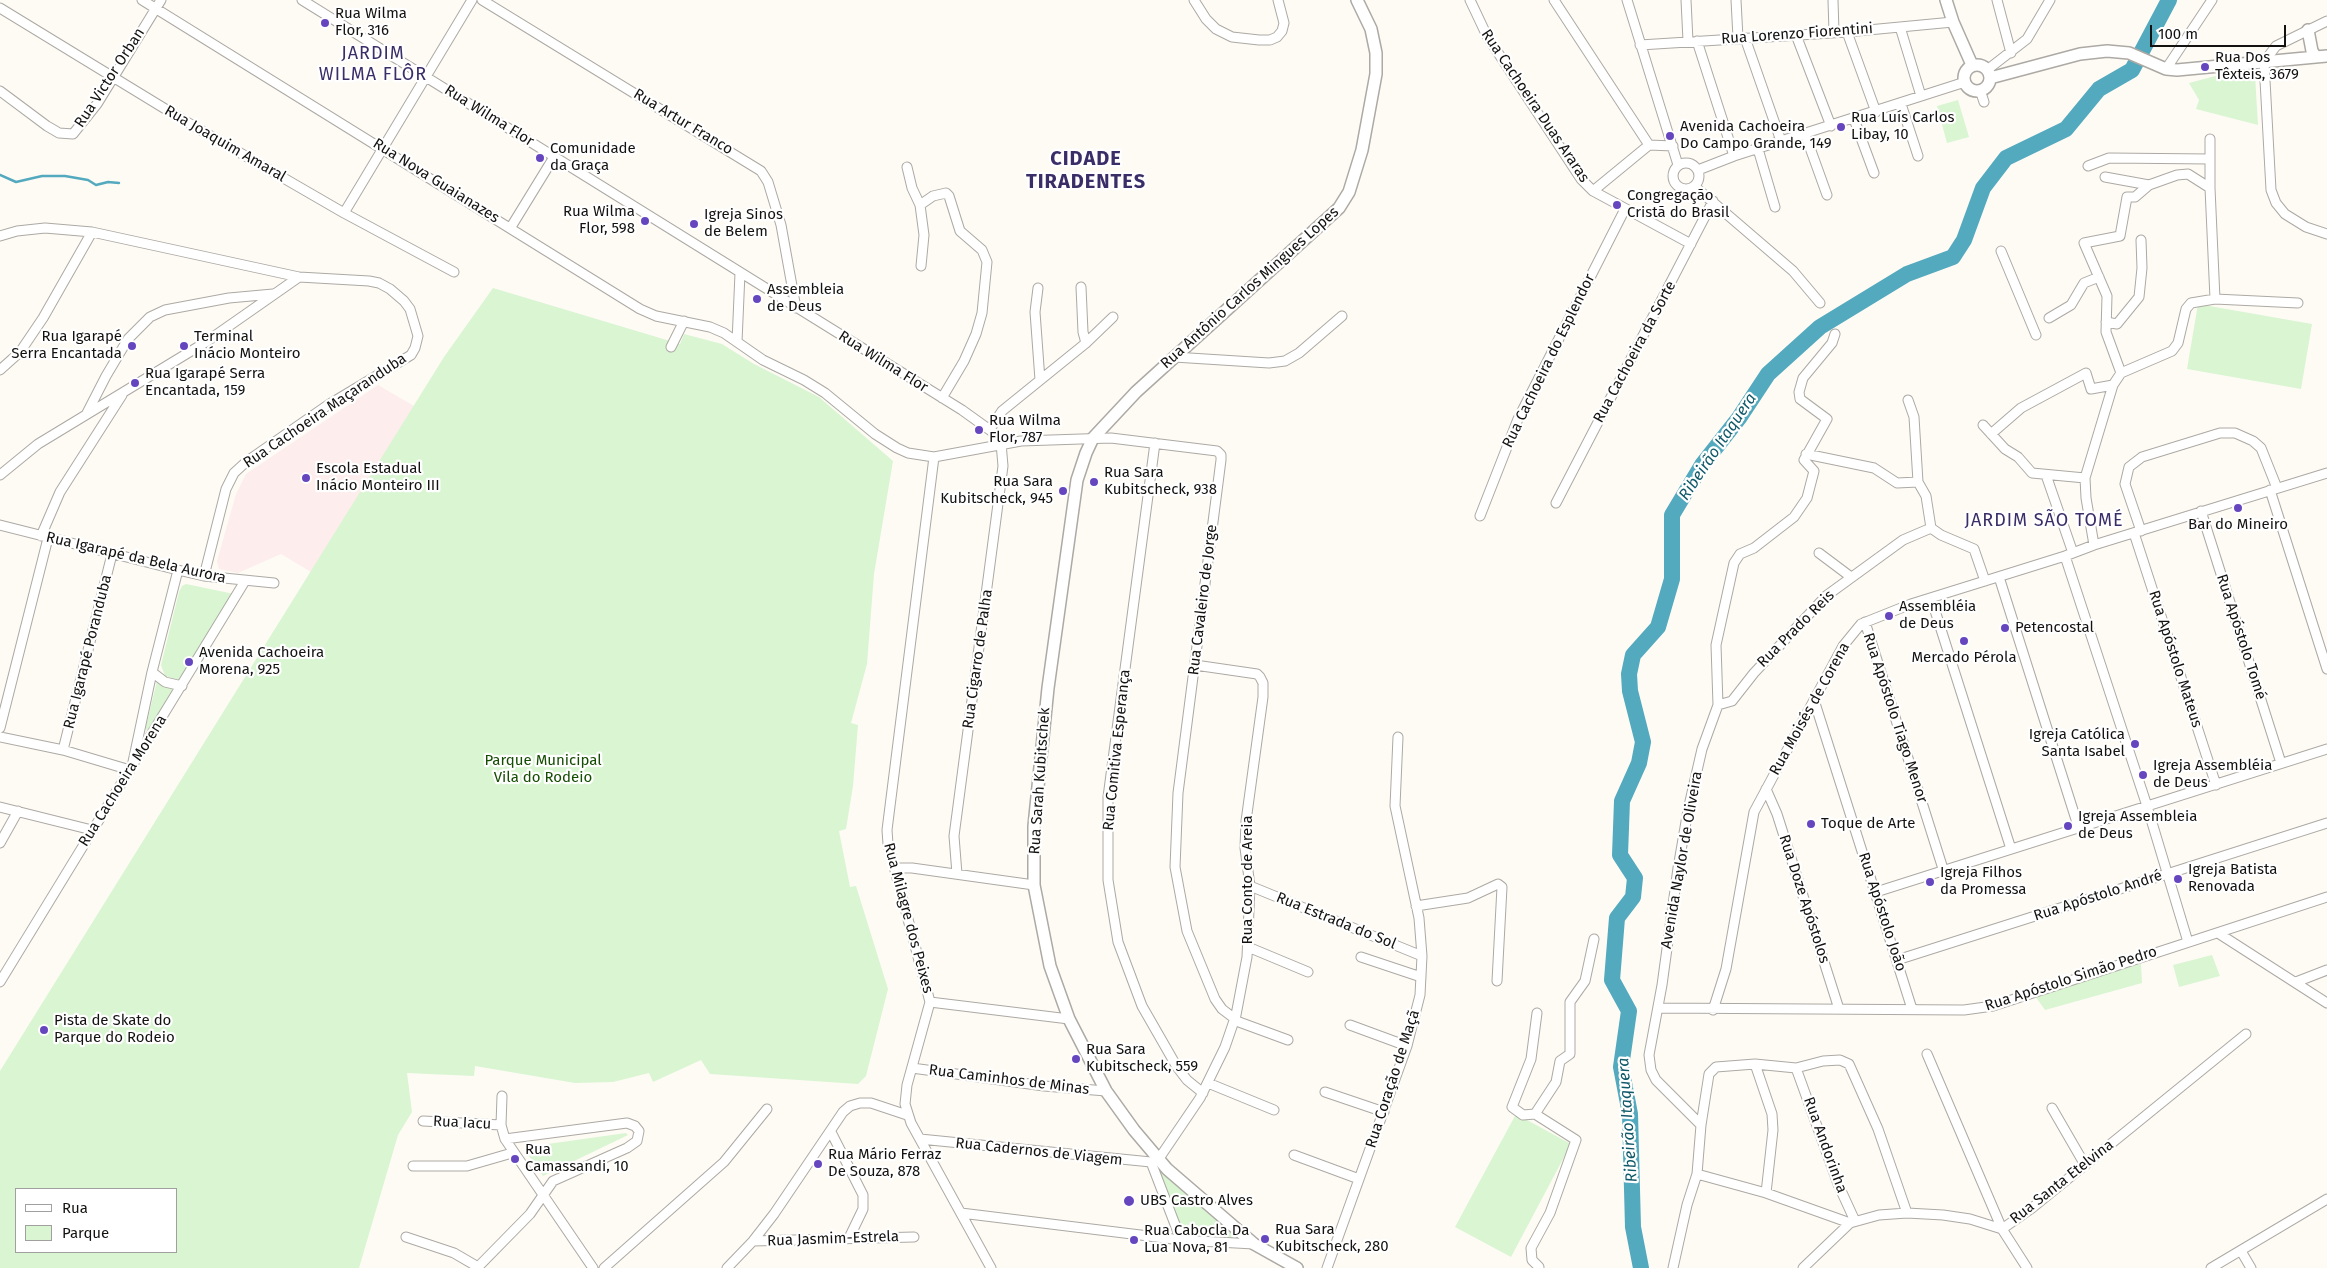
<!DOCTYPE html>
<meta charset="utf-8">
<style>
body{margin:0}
#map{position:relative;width:2327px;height:1268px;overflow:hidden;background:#fefbf5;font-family:"Fira Sans",sans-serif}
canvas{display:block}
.legend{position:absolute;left:15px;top:1188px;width:162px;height:65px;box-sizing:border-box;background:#fff;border:1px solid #a1a09f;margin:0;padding:6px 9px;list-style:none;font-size:15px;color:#131210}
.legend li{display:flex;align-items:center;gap:10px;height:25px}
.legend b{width:25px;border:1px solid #a1a09f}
.scale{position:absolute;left:2150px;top:25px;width:136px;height:22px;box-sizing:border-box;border:2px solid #131210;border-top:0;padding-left:6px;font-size:15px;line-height:18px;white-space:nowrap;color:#131210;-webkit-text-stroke:4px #fff;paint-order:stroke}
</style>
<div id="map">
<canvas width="2327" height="1268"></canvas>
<ul class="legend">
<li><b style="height:6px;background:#fff"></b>Rua</li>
<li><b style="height:14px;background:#d9f5d2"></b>Parque</li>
</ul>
<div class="scale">100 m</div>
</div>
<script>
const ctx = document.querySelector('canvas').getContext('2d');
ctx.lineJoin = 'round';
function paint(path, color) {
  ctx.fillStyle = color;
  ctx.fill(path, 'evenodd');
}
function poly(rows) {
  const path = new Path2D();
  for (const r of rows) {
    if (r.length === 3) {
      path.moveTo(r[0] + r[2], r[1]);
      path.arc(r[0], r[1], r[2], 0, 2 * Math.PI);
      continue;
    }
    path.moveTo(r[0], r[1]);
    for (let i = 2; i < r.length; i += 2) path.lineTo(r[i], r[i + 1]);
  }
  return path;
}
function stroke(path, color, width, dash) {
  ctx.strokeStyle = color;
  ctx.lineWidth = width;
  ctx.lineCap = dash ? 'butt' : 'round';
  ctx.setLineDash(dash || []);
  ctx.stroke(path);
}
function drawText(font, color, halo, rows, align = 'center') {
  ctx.font = font + ' "Fira Sans",sans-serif';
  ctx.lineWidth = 4.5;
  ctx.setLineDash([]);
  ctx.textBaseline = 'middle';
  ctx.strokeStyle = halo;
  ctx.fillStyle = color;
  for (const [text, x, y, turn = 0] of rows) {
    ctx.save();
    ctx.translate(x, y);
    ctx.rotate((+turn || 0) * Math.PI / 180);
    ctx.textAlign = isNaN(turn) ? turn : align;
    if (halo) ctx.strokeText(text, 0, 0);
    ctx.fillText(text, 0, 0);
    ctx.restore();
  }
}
paint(poly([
 [378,385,414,406,311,572,281,554,238,573,219,569,217,561,236,494,246,474]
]), '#fdedec');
paint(poly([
 [2219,75,2255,75,2258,125,2196,109,2199,100,2189,83],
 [1958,100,1969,137,1947,143,1937,106],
 [493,288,680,344,684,334,722,344,754,364,819,397,893,461,874,574,867,664,851,723,858,725,853,786,846,829,839,831,850,887,856,886,888,989,866,1076,858,1084,710,1074,701,1060,653,1082,649,1073,613,1082,575,1083,475,1066,474,1076,407,1073,412,1112,398,1135,359,1268,0,1268,0,1071,444,357],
 [16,1189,176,1189,176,1252,16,1252],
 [2198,304,2312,324,2301,389,2187,369],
 [186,584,234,594,182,681,165,676,161,665,179,592,182,586],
 [157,681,176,690,152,733,146,730,146,726],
 [2212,955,2220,976,2179,987,2173,965],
 [2141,964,2142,983,2045,1010,2033,993],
 [1516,1114,1571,1144,1511,1257,1455,1227],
 [626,1133,628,1135,543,1176,524,1149,526,1147],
 [1155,1167,1239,1240,1183,1236]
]), '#d9f5d2');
stroke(poly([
 [0,175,16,182,42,176,65,176,88,180,96,185,108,182,119,183]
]), '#53a9be', 2.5);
stroke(poly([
 [1641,1268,1633,1227,1630,1114,1621,1067,1629,1011,1612,980,1617,918,1633,897,1635,878,1620,855,1622,801,1639,763,1643,742,1630,691,1629,674,1633,655,1658,627,1672,579,1672,515,1702,465,1739,418,1768,374,1820,327,1907,274,1953,257,1964,240,1983,188,2006,158,2066,129,2099,89,2132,70,2169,0]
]), '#53a9be', 16);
const minor = poly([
 [142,0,640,309,656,316,710,327,724,333,763,360,804,380,825,393,875,434,897,448,908,453,934,457,1021,441,1111,438,1217,451,1221,455,1221,460,1178,793,1175,867,1187,931,1215,999,1222,1009,1239,1022,1288,1040],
 [302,0,962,410,994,433,1001,443,1003,466,954,836,957,874],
 [482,0,761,171,768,182,781,225,796,308],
 [1194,0,1206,19,1216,29,1232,37,1259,40,1270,40,1277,37,1282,31,1284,23,1278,0],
 [1470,0,1487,36,1581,179,1593,191,1691,244],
 [1554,0,1649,145],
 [1627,0,1678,165],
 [1686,0,1688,41],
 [1736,0,1738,38],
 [1833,0,1834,32],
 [1997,0,2011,53],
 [0,8,185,121,344,213,454,272],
 [2327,21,2276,46,2264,62,2271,190,2276,203,2285,214,2306,227,2327,234],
 [1900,27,1921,96],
 [1847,32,1876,112],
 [1796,35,1831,126],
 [1745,38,1781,141],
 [1697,41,1734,156],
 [1640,45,1847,32,1953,22],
 [2166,69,2212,0],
 [1987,70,2027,39,2050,0],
 [1980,90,1984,102],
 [0,91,47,126,59,133,73,134,97,104,161,0],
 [1901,104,1918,156],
 [1854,119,1874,173],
 [1805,134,1827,195],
 [2210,139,2210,188,2215,299],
 [1758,149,1775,207],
 [1686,176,13],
 [2088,166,2109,158,2210,159],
 [907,167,912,188,920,205],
 [1698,170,1734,156,1965,82],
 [2105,177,2149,185],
 [1694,186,1793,271,1820,303],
 [1593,191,1649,145,1673,146],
 [344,213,472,0],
 [511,227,554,157],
 [0,236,17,231,45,228,92,232,299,277,369,281,379,283,390,289,404,301,410,309,418,336,415,348,411,355,328,405,246,462,234,473,226,489,204,576],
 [2001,251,2036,335],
 [921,266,924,235,920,205,933,196,946,193,949,196,960,231,982,250,987,262,982,313,976,334,964,361,942,398],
 [1081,287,1083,332,1086,343],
 [1038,288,1035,312,1040,380],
 [2049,318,2071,305,2084,283,2099,277],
 [2106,322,2117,324,2139,297,2142,268,2141,240],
 [737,342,740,273],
 [671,347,684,321],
 [1174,357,1269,363,1285,361,1299,353,1342,316],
 [0,370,20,352,43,318,92,232],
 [2121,373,2106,332,2107,296,2084,243,2120,236,2127,197,2135,197,2149,185,2177,175,2188,174,2210,188],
 [1908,400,1914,417,1918,482],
 [87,413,106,376,128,339,150,317,165,310,229,298,273,294],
 [1983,425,2005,449,2018,457,2032,473,2085,478],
 [990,429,1002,411,1086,343,1113,317],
 [1991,434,2021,408,2086,373,2091,389,2113,385],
 [1155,443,1108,797,1108,880,1118,942,1142,1006,1177,1067,1187,1080,1203,1093],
 [1806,454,1874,468,1897,483,1918,482,1926,496,1931,528],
 [934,457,887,830,888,844,930,1002,907,1085,905,1104,911,1123,991,1268],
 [0,475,38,444,206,342,299,277],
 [2046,475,2073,553],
 [2270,490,2327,669],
 [1556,503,1713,201],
 [2201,511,2281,763],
 [1480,516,1518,419,1625,209],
 [0,525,178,570,204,576,274,583],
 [1931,528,1941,535,1974,549,1985,581],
 [2141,531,2125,484,2129,467,2142,457,2220,433,2235,433,2253,441,2261,448,2277,488],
 [2134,533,2216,785],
 [41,536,60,492,122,395],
 [2094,545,2086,498,2085,478,2113,385,2121,373,2172,351,2178,343,2186,309,2191,303,2215,299,2298,303],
 [1819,553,1851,577],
 [2065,556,2147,806,2188,942],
 [1999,577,2079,829],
 [1931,598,2011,849],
 [1865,622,1944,872],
 [152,672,165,682,182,686],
 [1814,700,1912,1009],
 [1718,705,1732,701,1754,673,1826,596,1903,540,1931,528],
 [0,728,48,538],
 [0,737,63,750,130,770],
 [63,750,112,554],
 [133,762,152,672,178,570],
 [1766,789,1777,814,1839,1009],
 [0,807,92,830],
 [0,843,18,811],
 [895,868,912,868,1034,885],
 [1250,886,1422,956],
 [1876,892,2327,749],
 [1416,906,1468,898,1498,884,1502,887,1497,981],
 [2218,933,2327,1003],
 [1248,947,1308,972],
 [1361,957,1421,977],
 [1897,960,2327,823],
 [0,982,245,581],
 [2296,982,2327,970],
 [930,1002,1069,1019],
 [1658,1008,1964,1010,1993,1006,2327,897],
 [1713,1010,1726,969,1754,812,1843,646,1861,624,1911,604,2065,556,2094,545,2327,473],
 [1350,1025,1407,1046],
 [1927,1054,2002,1229,2027,1268],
 [1755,1064,1772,1114,1773,1130,1766,1193],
 [912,1068,1044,1086,1106,1091],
 [1796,1068,1838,1184,1855,1221],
 [1208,1083,1274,1110],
 [1325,1092,1384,1112],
 [502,1096,501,1125,505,1139,593,1268],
 [2052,1108,2085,1165],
 [1535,1114,1523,1115,1512,1107,1531,1059,1537,1013],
 [423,1121,501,1125],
 [1701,1125,1656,1080,1651,1070,1649,1055,1662,985,1678,868,1688,810,1702,749,1718,705,1716,645,1734,563,1740,554,1754,548,1794,517,1807,498,1814,471,1804,460,1827,419,1800,399,1799,392,1803,378,1832,343,1835,334],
 [831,1132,863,1195,863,1209,849,1238],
 [920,1139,1151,1162,1158,1160,1200,1098,1225,1047,1236,1015,1247,957,1250,886,1245,848,1246,821,1263,697,1263,683,1260,677,1257,674,1195,665],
 [1294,1155,1359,1179],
 [1151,1162,1181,1240],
 [413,1166,467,1166,512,1153],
 [1697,1174,1766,1193,1850,1223],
 [961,1213,1181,1240,1254,1244],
 [2002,1229,2032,1208,2246,1034],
 [406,1237,454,1253,478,1267],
 [753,1241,914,1237],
 [2241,1251,2251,1268],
 [1539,1267,1532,1260,1531,1248,1550,1213,1576,1140,1535,1114,1556,1082,1560,1061,1570,1054,1570,1002,1585,981,1594,939],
 [477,1268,530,1214,553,1181,627,1148,637,1141,639,1131,635,1126,627,1123,505,1139],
 [604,1268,724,1162,767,1109],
 [727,1268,753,1241,774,1214,843,1112,850,1106,860,1103,871,1103,907,1115],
 [1327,1268,1407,1046,1420,995,1422,956,1419,918,1395,806,1398,737],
 [1673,1268,1687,1205,1697,1174,1701,1125,1709,1074,1716,1067,1755,1064,1796,1068,1823,1061,1840,1060,1849,1064,1878,1129,1907,1213],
 [1803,1268,1850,1223,1879,1215,1907,1213,1943,1215,1970,1219,2002,1229],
 [2211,1268,2327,1199]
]);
const tertiary = poly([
 [1946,0,1953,22,1972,65],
 [2308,30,2312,51,2316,57],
 [1977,78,13],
 [1990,78,2080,54,2107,51,2129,53,2166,69,2177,70,2327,56],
 [1297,1268,1254,1244,1167,1169,1134,1130,1106,1091,1069,1019,1050,966,1034,885,1034,826,1048,688,1077,480,1086,453,1093,438,1136,392,1339,208,1349,192,1362,150,1376,74,1376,53,1371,29,1357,0]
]);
stroke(minor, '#ada9a4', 11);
stroke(tertiary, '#ada9a4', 14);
stroke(minor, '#fff', 9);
stroke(tertiary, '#fff', 11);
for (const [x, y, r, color] of [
 [325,23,5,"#6646be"],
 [2205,67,5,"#6646be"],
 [1841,127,5,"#6646be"],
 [1670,136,5,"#6646be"],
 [540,158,5,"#6646be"],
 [1617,205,5,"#6646be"],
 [645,221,5,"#6646be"],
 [694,224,5,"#6646be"],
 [757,299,5,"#6646be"],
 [132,346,5,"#6646be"],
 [184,346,5,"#6646be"],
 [135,383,5,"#6646be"],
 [979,430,5,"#6646be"],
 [306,478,5,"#6646be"],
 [1094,482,5,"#6646be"],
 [1063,491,5,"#6646be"],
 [2238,508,5,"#6646be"],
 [1889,616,5,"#6646be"],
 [2005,628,5,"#6646be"],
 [1964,641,5,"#6646be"],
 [189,662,5,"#6646be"],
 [2135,744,5,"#6646be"],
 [2143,775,5,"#6646be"],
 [1811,824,5,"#6646be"],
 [2068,826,5,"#6646be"],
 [2178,879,5,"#6646be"],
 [1930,882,5,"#6646be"],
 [44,1030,5,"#6646be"],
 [1076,1059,5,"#6646be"],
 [515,1159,5,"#6646be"],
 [818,1164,5,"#6646be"],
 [1129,1201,6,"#6646be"],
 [1265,1239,5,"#6646be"],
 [1134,1240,5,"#6646be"]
]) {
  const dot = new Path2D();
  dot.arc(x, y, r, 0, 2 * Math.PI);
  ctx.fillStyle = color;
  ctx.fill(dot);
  stroke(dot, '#fff', 2);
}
drawText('15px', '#131210', '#fff', [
 ["Rua Wilma",335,14],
 ["Flor, 316",335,31],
 ["Rua Dos",2215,58],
 ["Têxteis, 3679",2215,75],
 ["Rua Luís Carlos",1851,118],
 ["Libay, 10",1851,135],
 ["Avenida Cachoeira",1680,127],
 ["Do Campo Grande, 149",1680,144],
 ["Comunidade",550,149],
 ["da Graça",550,166],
 ["Congregação",1627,196],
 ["Cristã do Brasil",1627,213],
 ["Rua Wilma",635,212,"right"],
 ["Flor, 598",635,229,"right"],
 ["Igreja Sinos",704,215],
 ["de Belem",704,232],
 ["Assembleia",767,290],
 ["de Deus",767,307],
 ["Rua Igarapé",122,337,"right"],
 ["Serra Encantada",122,354,"right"],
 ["Terminal",194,337],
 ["Inácio Monteiro",194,354],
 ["Rua Igarapé Serra",145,374],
 ["Encantada, 159",145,391],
 ["Rua Wilma",989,421],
 ["Flor, 787",989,438],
 ["Escola Estadual",316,469],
 ["Inácio Monteiro III",316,486],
 ["Rua Sara",1104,473],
 ["Kubitscheck, 938",1104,490],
 ["Rua Sara",1053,482,"right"],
 ["Kubitscheck, 945",1053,499,"right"],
 ["Bar do Mineiro",2238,525,"center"],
 ["Assembléia",1899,607],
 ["de Deus",1899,624],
 ["Petencostal",2015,628],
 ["Avenida Cachoeira",199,653],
 ["Morena, 925",199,670],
 ["Mercado Pérola",1964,658,"center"],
 ["Igreja Católica",2125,735,"right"],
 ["Santa Isabel",2125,752,"right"],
 ["Igreja Assembléia",2153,766],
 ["de Deus",2153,783],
 ["Igreja Assembleia",2078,817],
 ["de Deus",2078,834],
 ["Toque de Arte",1821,824],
 ["Igreja Batista",2188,870],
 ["Renovada",2188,887],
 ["Igreja Filhos",1940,873],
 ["da Promessa",1940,890],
 ["Pista de Skate do",54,1021],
 ["Parque do Rodeio",54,1038],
 ["Rua Sara",1086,1050],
 ["Kubitscheck, 559",1086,1067],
 ["Rua",525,1150],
 ["Camassandi, 10",525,1167],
 ["Rua Mário Ferraz",828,1155],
 ["De Souza, 878",828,1172],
 ["UBS Castro Alves",1140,1201],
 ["Rua Sara",1275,1230],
 ["Kubitscheck, 280",1275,1247],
 ["Rua Cabocla Da",1144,1231],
 ["Lua Nova, 81",1144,1248]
], 'left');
drawText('15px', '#131210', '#fff', [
 ["Rua Lorenzo Fiorentini",1797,34,-4],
 ["Rua Victor Orban",110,78,-57],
 ["Rua Cachoeira Duas Araras",1535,106,56],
 ["Rua Wilma Flor",489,116,32],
 ["Rua Artur Franco",683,122,31],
 ["Rua Joaquim Amaral",225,144,30],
 ["Rua Nova Guaianazes",436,181,32],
 ["Rua Antônio Carlos Mingues Lopes",1250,288,-42],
 ["Rua Cachoeira da Sorte",1635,352,-62],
 ["Rua Cachoeira do Esplendor",1549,361,-64],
 ["Rua Wilma Flor",883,362,32],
 ["Rua Cachoeira Maçaranduba",325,411,-34],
 ["Rua Igarapé da Bela Aurora",136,558,13],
 ["Rua Cavaleiro de Jorge",1203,600,-83],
 ["Rua Prado Reis",1796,629,-45],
 ["Rua Apóstolo Tomé",2241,637,72],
 ["Rua Igarapé Poranduba",88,652,-76],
 ["Rua Cigarro de Palha",978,659,-82],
 ["Rua Apóstolo Mateus",2175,659,72],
 ["Rua Moisés de Corena",1810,709,-61],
 ["Rua Apóstolo Tiago Menor",1895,718,72],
 ["Rua Comitiva Esperança",1117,750,-84],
 ["Rua Cachoeira Morena",123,781,-58],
 ["Rua Sarah Kubitschek",1040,781,-86],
 ["Avenida Naylor de Oliveira",1682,860,-80],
 ["Rua Conto de Areia",1248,880,-90],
 ["Rua Apóstolo André",2098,896,-18],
 ["Rua Doze Apóstolos",1804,899,72],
 ["Rua Apóstolo João",1882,912,72],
 ["Rua Milagre dos Peixes",908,918,75],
 ["Rua Estrada do Sol",1336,921,22],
 ["Rua Apóstolo Simão Pedro",2071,979,-18],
 ["Rua Coração de Maçã",1393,1079,-72],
 ["Rua Caminhos de Minas",1009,1080,7],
 ["Rua Iacu",462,1123,3],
 ["Rua Andorinha",1825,1145,70],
 ["Rua Cadernos de Viagem",1039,1152,6],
 ["Rua Santa Etelvina",2062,1182,-38],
 ["Rua Jasmim-Estrela",833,1239,-2]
]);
drawText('15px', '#144c00', '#fff', [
 ["Parque Municipal",543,761],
 ["Vila do Rodeio",543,778]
]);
drawText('italic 16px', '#105969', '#fff', [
 ["Ribeirão Itaquera",1718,447,-56],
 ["Ribeirão Itaquera",1628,1120,-94]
]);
ctx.letterSpacing = '1px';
drawText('18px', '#3a2d68', '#fff', [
 ["JARDIM",373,54],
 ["WILMA FLÔR",373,75],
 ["JARDIM SÃO TOMÉ",2044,521]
]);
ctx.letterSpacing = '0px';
ctx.letterSpacing = '1px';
drawText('bold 20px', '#3a2d68', '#fff', [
 ["CIDADE",1086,159],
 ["TIRADENTES",1086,182]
]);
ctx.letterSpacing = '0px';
</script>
